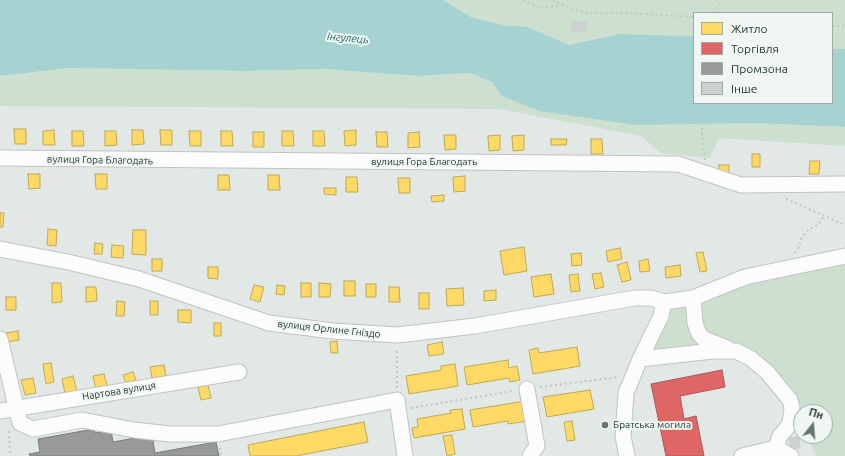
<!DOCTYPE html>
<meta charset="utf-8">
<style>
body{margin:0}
#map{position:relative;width:845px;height:456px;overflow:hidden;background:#e2e8e5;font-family:Ubuntu,sans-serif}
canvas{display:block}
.legend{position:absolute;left:693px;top:12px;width:140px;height:92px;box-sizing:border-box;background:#f0f7f2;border:1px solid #9eaba4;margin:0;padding:5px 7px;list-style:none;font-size:12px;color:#223830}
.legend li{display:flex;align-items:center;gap:8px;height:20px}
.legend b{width:20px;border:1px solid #9eaba4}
.north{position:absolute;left:793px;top:404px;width:40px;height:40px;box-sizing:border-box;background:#f0f7f2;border:1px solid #9eaba4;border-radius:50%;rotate:17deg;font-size:11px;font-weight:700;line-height:16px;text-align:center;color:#223830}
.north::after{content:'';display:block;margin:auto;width:14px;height:18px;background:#65766f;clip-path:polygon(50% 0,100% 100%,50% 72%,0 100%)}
</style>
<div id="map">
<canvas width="845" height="456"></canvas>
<ul class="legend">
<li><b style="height:11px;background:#ffd966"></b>Житло</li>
<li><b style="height:11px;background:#e06666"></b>Торгівля</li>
<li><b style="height:11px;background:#999"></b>Промзона</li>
<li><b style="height:11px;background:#cdd1cf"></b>Інше</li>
</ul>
<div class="north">Пн</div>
</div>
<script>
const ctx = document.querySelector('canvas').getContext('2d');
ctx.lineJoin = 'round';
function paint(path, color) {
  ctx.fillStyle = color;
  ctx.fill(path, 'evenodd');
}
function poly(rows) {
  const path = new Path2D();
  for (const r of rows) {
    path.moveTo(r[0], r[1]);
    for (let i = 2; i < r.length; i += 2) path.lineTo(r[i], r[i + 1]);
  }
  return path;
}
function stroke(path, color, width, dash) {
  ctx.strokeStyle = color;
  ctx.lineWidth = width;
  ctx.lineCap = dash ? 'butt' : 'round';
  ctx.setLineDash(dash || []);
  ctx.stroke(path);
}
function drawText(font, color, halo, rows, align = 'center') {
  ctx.font = font + ' Ubuntu,sans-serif';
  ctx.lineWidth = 4;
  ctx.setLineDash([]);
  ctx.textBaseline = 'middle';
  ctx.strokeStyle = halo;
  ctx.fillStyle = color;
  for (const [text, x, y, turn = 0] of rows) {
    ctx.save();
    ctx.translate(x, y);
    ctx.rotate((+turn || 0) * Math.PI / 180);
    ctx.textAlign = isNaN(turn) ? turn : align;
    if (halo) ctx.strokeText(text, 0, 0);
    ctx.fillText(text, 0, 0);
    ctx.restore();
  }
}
paint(poly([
 [443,0,845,0,845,49,832,49,832,13,694,13,694,36,619,34,569,45,528,27,502,25,471,17],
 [68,68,245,71,324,69,418,76,470,73,492,82,502,96,751,123,845,127,845,146,719,138,710,158,661,153,641,136,499,109,0,106,0,76],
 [845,256,845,456,816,456,807,436,825,436,825,412,801,412,801,424,790,400,750,358,649,359,664,302]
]), '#cde0d0');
paint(poly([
 [0,0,443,0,471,17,502,25,528,27,569,45,619,34,694,36,694,103,832,103,832,49,845,49,845,127,751,123,636,125,539,111,502,96,492,82,470,73,418,76,324,69,245,71,68,68,0,76]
]), '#a6d2d2');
const homes = poly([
 [14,129,26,129,26,144,15,144,14,129],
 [54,130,55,145,43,145,43,131,54,130],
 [132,130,143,130,144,144,132,145,132,130],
 [160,130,172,130,172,145,161,145,160,130],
 [356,130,356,145,345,146,344,131,356,130],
 [72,131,83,131,84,146,72,146,72,131],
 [105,131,116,131,117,145,105,146,105,131],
 [189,131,201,131,201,146,190,146,189,131],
 [221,131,232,131,233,146,221,146,221,131],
 [282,131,293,131,294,146,282,146,282,131],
 [313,131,324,131,325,146,313,146,313,131],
 [253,132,264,132,264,147,253,147,253,132],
 [376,132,387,132,388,147,377,147,376,132],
 [419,132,420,147,408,148,408,133,419,132],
 [444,135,456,135,456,149,445,150,444,135],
 [500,135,500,150,489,151,488,136,500,135],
 [524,135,524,150,513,151,512,136,524,135],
 [551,139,567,139,566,145,551,145,551,139],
 [591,139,602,139,603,154,591,154,591,139],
 [752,154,760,154,760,167,752,167,752,154],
 [810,161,820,161,819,174,809,174,810,161],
 [719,165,729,165,729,173,719,174,719,165],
 [28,174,40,174,40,188,29,189,28,174],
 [95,174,107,174,107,189,96,189,95,174],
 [218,175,229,175,230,190,218,190,218,175],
 [268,175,279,175,280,190,268,190,268,175],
 [465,176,465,191,454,192,453,177,465,176],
 [346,177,357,177,358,192,346,192,346,177],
 [398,178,410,178,410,193,399,193,398,178],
 [324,188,336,188,336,195,324,194,324,188],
 [444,195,444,201,432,202,431,196,444,195],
 [0,213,4,213,3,227,0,227,0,213],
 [48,229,57,230,56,246,47,245,48,229],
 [133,230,146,230,146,255,132,254,133,230],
 [95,243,103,244,102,254,94,254,95,243],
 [112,245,124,246,123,258,111,257,112,245],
 [524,247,527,271,504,275,500,251,524,247],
 [620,248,622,259,608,262,606,251,620,248],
 [703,252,707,271,700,272,696,253,703,252],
 [581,253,582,265,572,266,571,254,581,253],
 [152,259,162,259,162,271,152,271,152,259],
 [648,259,650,271,640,272,639,261,648,259],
 [627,262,631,280,622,282,617,265,627,262],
 [680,265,681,276,666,278,665,267,680,265],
 [208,267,218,267,218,279,208,278,208,267],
 [601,273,604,287,595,289,592,274,601,273],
 [551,274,554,294,534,297,531,277,551,274],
 [578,274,580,291,571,292,569,275,578,274],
 [344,281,355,281,355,296,344,296,344,281],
 [52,283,61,283,62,302,52,303,52,283],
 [301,283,311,283,311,297,301,297,301,283],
 [319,283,331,284,330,297,319,297,319,283],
 [366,284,376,284,376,297,366,297,366,284],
 [254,285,264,287,260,302,250,299,254,285],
 [277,285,285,286,284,295,276,294,277,285],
 [86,287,96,287,97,301,86,302,86,287],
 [389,287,399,287,400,302,389,302,389,287],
 [463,288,464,305,447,306,446,289,463,288],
 [496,290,496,300,484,301,484,291,496,290],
 [419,293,429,293,429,309,419,309,419,293],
 [6,297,16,297,16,310,6,310,6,297],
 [117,301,125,302,124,316,116,316,117,301],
 [150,301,158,301,158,315,150,315,150,301],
 [178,310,191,310,191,323,178,322,178,310],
 [214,323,221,323,221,336,214,336,214,323],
 [18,331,19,340,8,342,6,333,18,331],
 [337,341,338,353,331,353,330,342,337,341],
 [442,342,444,354,429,356,427,345,442,342],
 [577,347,580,366,533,374,529,350,538,348,539,353,577,347],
 [508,360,509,368,517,366,520,380,510,382,509,378,467,385,464,367,508,360],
 [51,363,54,382,46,384,43,364,51,363],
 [455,364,458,386,409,394,406,376,441,370,441,366,455,364],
 [164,365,166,376,152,378,150,367,164,365],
 [133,372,136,380,126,383,123,375,133,372],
 [104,374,108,389,96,391,93,376,104,374],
 [73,376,77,391,65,394,62,379,73,376],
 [33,378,36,393,25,395,21,380,33,378],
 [208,385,211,398,201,400,198,387,208,385],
 [590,390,594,409,547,417,543,397,590,390],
 [525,401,528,421,508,424,508,421,473,427,470,410,525,401],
 [462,409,465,429,414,438,412,428,418,427,417,419,451,413,450,410,462,409],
 [572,421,575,440,567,441,564,422,572,421],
 [364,422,368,442,296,456,250,456,248,445,364,422],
 [452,435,455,454,447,456,443,436,452,435]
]);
paint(homes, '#ffd966');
stroke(homes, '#bda956', 1);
const shops = poly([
 [722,370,725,387,680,396,684,419,696,416,704,456,666,456,651,384,722,370]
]);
paint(shops, '#e06666');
stroke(shops, '#a75856', 1);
const industry = poly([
 [94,429,95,433,111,430,113,442,152,435,155,453,216,442,219,456,30,456,29,454,40,452,38,439,94,429]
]);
paint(industry, '#999');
stroke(industry, '#757c7a', 1);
const building = poly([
 [572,21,587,22,586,32,571,31,572,21],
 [799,437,800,448,791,449,789,438,799,437]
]);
paint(building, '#cdd1cf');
stroke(building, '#cbd1ce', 1);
const minor = poly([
 [0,158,678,164,741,185,845,184],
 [0,249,68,262,139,279,269,323,333,331,397,335,475,326,635,298,651,298,664,302,693,298,745,277,845,256],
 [693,298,695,323,699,334,704,339,727,348],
 [0,339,20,423,33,429,82,420,134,430,170,434,218,434,397,400,405,456],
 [640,359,713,351,736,351,750,358,767,372,790,400,792,408,790,424,780,436,776,448],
 [527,389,537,446,530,456],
 [0,411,239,372],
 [627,456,623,436,626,393,640,359,661,316,664,302],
 [742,456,776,448,791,456]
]);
stroke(minor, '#bfc4c2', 17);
stroke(poly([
 [523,0,541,8,562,5],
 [553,0,571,8,587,13,622,13,694,17],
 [714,13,722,0],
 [832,26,845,26],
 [704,103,702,134,705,160],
 [786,199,845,225],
 [795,253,799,247,801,239,808,230,818,225,824,216],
 [540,387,619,377],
 [397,388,397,349],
 [411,408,513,391],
 [9,431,10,456],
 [220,448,221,456]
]), '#bfc8c3', 2, [2, 3]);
stroke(minor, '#fbfcfb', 15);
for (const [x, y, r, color] of [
 [605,425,4,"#65766f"]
]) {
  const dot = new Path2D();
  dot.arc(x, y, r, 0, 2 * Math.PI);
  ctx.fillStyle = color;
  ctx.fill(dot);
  stroke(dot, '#f0f7f2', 1.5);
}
drawText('10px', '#223830', '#f0f7f2', [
 ["вулиця Гора Благодать",100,160,1],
 ["вулиця Гора Благодать",424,162],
 ["вулиця Орлине Гніздо",329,329,6],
 ["Нартова вулиця",119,391,-9]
]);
drawText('10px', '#223830', '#f0f7f2', [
 ["Братська могила",613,425]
], 'left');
drawText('italic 11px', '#226c6f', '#f0f7f2', [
 ["Інгулець",348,38,5]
]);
</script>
